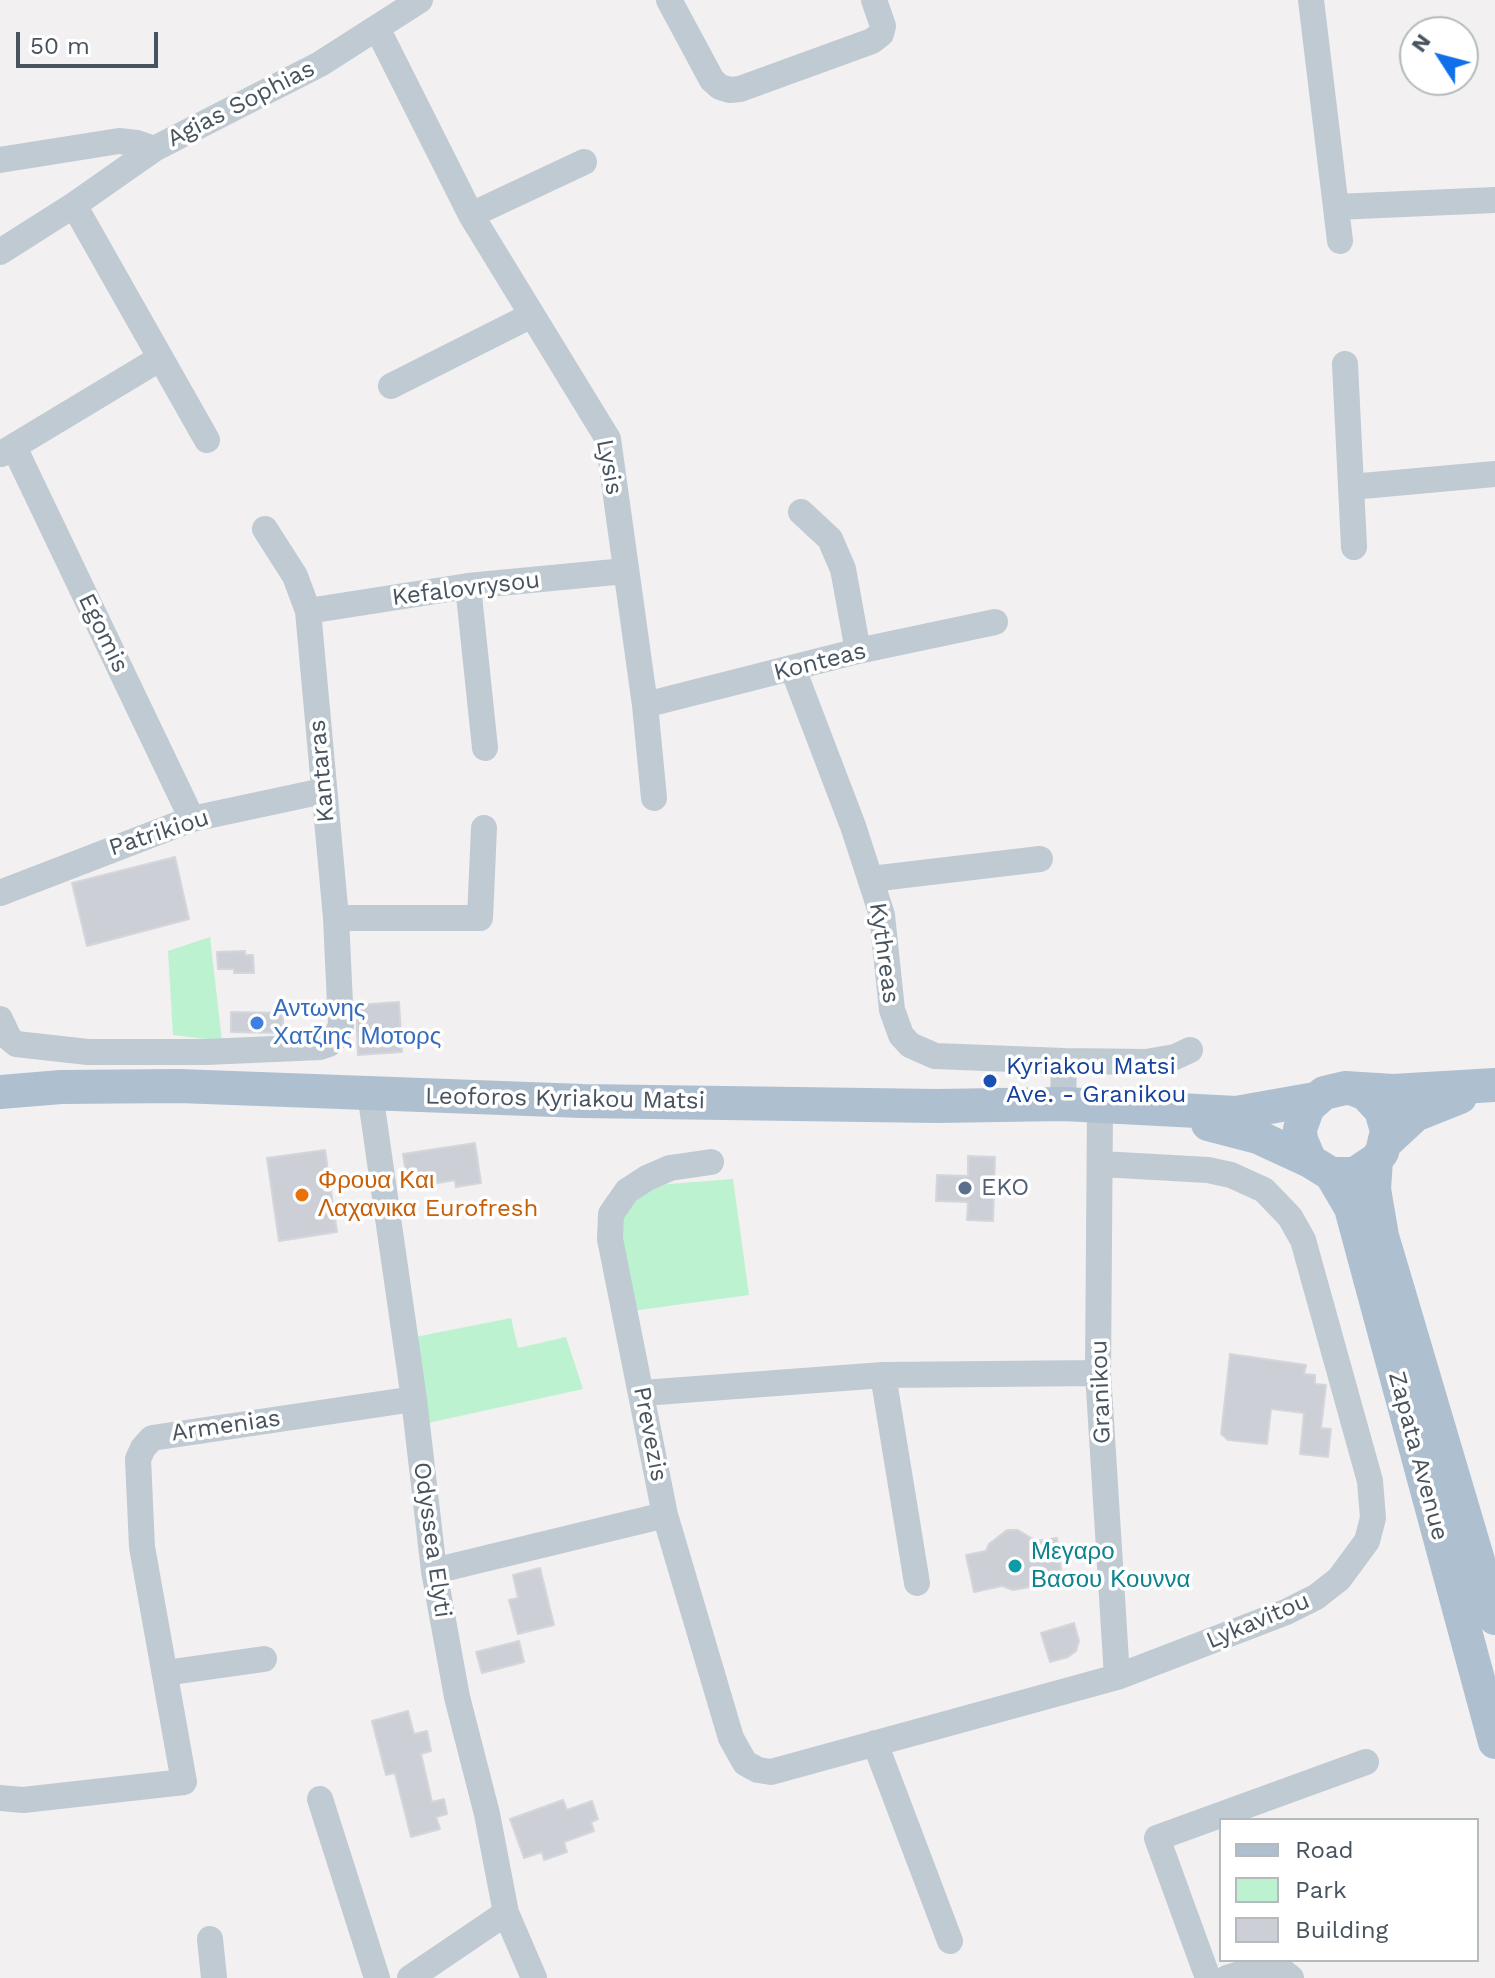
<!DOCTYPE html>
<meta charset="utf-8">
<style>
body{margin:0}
#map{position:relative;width:1495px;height:1978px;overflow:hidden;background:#f2f0f0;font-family:"Work Sans",sans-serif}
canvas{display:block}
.legend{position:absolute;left:1219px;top:1818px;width:260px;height:144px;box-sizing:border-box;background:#fff;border:2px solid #b5babf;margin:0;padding:10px 14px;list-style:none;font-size:24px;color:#47535e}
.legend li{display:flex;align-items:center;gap:16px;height:40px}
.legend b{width:40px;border:2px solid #b5babf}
.north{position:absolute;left:1399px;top:16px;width:80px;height:80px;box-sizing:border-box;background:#fff;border:2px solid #b5babf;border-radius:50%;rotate:306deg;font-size:22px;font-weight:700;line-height:32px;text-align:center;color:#47535e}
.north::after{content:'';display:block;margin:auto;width:28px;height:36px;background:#1070ec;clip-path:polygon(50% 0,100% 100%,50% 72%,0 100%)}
.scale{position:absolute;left:16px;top:32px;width:142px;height:36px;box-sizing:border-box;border:4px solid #47535e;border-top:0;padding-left:10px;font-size:24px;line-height:28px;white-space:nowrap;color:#47535e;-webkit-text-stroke:6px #fff;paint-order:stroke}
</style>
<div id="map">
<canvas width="1495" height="1978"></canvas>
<ul class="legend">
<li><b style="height:10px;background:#aebfd0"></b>Road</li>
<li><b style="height:22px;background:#bdf2d1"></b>Park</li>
<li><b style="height:22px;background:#cccfd5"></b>Building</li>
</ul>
<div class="north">N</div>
<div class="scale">50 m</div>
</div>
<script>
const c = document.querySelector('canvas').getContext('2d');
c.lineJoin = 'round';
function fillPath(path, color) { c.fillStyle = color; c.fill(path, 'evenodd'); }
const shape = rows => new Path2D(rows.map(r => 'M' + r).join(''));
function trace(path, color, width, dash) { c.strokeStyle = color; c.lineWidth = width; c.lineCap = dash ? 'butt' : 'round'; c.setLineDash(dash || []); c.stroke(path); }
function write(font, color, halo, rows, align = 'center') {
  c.font = font + ' "Work Sans",sans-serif'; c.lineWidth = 7; c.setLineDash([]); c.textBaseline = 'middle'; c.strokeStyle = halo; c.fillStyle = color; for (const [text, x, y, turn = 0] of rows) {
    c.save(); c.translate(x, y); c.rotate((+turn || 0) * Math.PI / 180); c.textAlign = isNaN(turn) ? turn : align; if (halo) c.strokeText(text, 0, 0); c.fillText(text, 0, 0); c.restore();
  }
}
const green = shape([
 [210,937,222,1041,173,1035,168,951],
 [733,1179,749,1295,625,1312,617,1219,633,1201,656,1185],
 [511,1318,518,1348,566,1337,583,1389,428,1423,415,1337]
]);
const building = shape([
 [175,857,189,919,87,946,72,883,175,857],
 [245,951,245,955,253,955,254,973,234,973,234,969,218,969,217,952,245,951],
 [399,1002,402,1052,358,1055,356,1005,399,1002],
 [231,1012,283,1013,283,1033,231,1032,231,1012],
 [475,1143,481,1183,456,1187,455,1180,432,1184,432,1178,407,1181,403,1154,475,1143],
 [325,1150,337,1232,279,1241,267,1158,325,1150],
 [968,1156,995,1157,993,1221,967,1220,968,1202,936,1201,937,1175,968,1176,968,1156],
 [1230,1354,1306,1365,1304,1374,1315,1375,1315,1384,1326,1385,1321,1428,1331,1429,1328,1457,1300,1454,1304,1413,1271,1409,1267,1444,1228,1440,1221,1434,1230,1354],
 [1007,1530,1018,1530,1036,1541,1057,1538,1062,1576,1034,1581,1029,1587,1013,1590,1002,1586,974,1592,966,1555,986,1551,989,1544,1007,1530],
 [540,1568,554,1625,518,1634,509,1600,518,1598,513,1575,540,1568],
 [1074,1623,1079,1641,1076,1651,1068,1657,1050,1662,1041,1633,1074,1623],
 [519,1641,524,1662,482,1673,476,1652,519,1641],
 [408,1711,414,1734,427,1731,431,1751,421,1754,432,1802,444,1799,447,1814,436,1817,440,1829,411,1837,395,1773,386,1775,372,1721,408,1711],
 [563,1800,567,1810,592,1801,598,1819,591,1822,594,1831,564,1842,567,1852,544,1860,542,1852,524,1858,510,1819,563,1800]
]);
const minor = shape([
 [669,0,712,80,720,87,730,90,740,89,872,41,881,34,883,26,874,0],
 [1311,0,1340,241],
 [377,28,471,215,608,439,645,705,654,798],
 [0,160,119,141,137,143,154,149],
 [74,205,207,440],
 [1336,207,1495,200],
 [471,215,584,162],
 [0,252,74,205,154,149,320,64,420,0],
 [1345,364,1354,547],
 [391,386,532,315],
 [14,447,192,819],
 [1,454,159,359],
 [1351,487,1495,474],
 [801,512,830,539,843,569,858,651],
 [468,586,485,748],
 [308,611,468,586,625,571],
 [793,669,853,826,882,915,892,1010,901,1035,910,1045,935,1056,1064,1061,1063,1104],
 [645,705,858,651,995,622],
 [871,879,1040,859],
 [0,893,192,819,323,791],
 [336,918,480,918,484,828],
 [0,1019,9,1038,16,1044,88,1052,206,1052,320,1047,329,1044,336,1037,341,1025,336,918,308,611,295,576,265,529],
 [1064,1061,1146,1062,1175,1057,1190,1050],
 [370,1093,414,1399,434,1571,457,1697,487,1814,506,1913,534,1978],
 [1100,1107,1098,1373,1117,1677],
 [711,1162,670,1168,647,1178,627,1191,611,1214,610,1239,665,1515,731,1738,745,1763,758,1770,771,1772,1117,1677,1286,1612,1316,1597,1339,1579,1367,1541,1373,1518,1370,1481,1303,1240,1290,1217,1264,1190,1231,1175,1208,1170,1101,1164],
 [883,1375,917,1583],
 [643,1393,883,1375,1098,1373],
 [434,1571,665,1515],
 [165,1673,264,1659],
 [875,1743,950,1941],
 [0,1798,23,1800,184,1782,142,1547,138,1459,143,1448,152,1438,414,1399],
 [320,1799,377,1978],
 [210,1939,214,1978],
 [410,1978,506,1913],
 [1208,1978,1157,1838,1366,1762],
 [1227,1978,1269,1965,1280,1969,1291,1978]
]);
const major = shape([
 [0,1092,61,1087,179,1086,582,1101,937,1106,1063,1104,1236,1113,1315,1099],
 [1208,1124,1258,1137,1310,1161,1331,1174,1355,1174,1376,1160,1382,1152,1387,1131,1381,1110,1366,1094,1356,1090],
 [1386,1142,1415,1115,1460,1097],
 [1376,1160,1374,1189,1382,1236,1495,1618],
 [1310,1161,1301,1140,1300,1129,1308,1107,1324,1093,1345,1088,1393,1091,1495,1085],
 [1331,1174,1351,1208,1495,1742]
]);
const markers = [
 [257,1023,8,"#3f7fe0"],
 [990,1081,8,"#1a4fb4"],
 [965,1188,8,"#5c6f8a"],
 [302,1195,8,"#e8710a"],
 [1015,1566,8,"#0f9aa8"]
];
const streetNames = [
 ["Agias Sophias",241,104,-27],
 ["Lysis",609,467,79],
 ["Kefalovrysou",466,589,-7],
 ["Egomis",103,633,64],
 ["Konteas",820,662,-14],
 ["Kantaras",322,771,-95],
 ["Patrikiou",159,833,-18],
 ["Kythreas",884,953,82],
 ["Leoforos Kyriakou Matsi",565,1099,1],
 ["Granikou",1101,1392,-92],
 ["Armenias",226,1426,-8],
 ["Prevezis",650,1434,79],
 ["Zapata Avenue",1418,1456,75],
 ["Odyssea Elyti",432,1540,82],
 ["Lykavitou",1258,1621,-23]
];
const shopNames = [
 ["Αντωνης",273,1009],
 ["Χατζιης Μοτορς",273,1037]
];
const transitNames = [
 ["Kyriakou Matsi",1006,1067],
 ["Ave. - Granikou",1006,1095]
];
const foodNames = [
 ["Φρουα Και",318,1181],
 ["Λαχανικα Eurofresh",318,1209]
];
const serviceNames = [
 ["EKO",981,1188]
];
const cultureNames = [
 ["Μεγαρο",1031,1552],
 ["Βασου Κουννα",1031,1580]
];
fillPath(green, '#bdf2d1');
fillPath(building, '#cccfd5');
trace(building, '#d4d6dc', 2);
trace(minor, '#c0cad2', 26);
trace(major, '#aebfd0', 34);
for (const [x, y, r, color] of markers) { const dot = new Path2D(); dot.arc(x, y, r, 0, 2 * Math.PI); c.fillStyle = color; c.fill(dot); trace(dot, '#fff', 3); }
write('24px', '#47535e', '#fff', streetNames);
write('24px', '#366cbe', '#fff', shopNames, 'left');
write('24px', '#164399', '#fff', transitNames, 'left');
write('24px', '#c56008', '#fff', foodNames, 'left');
write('24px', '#4e5e75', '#fff', serviceNames, 'left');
write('24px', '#0d838f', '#fff', cultureNames, 'left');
</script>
